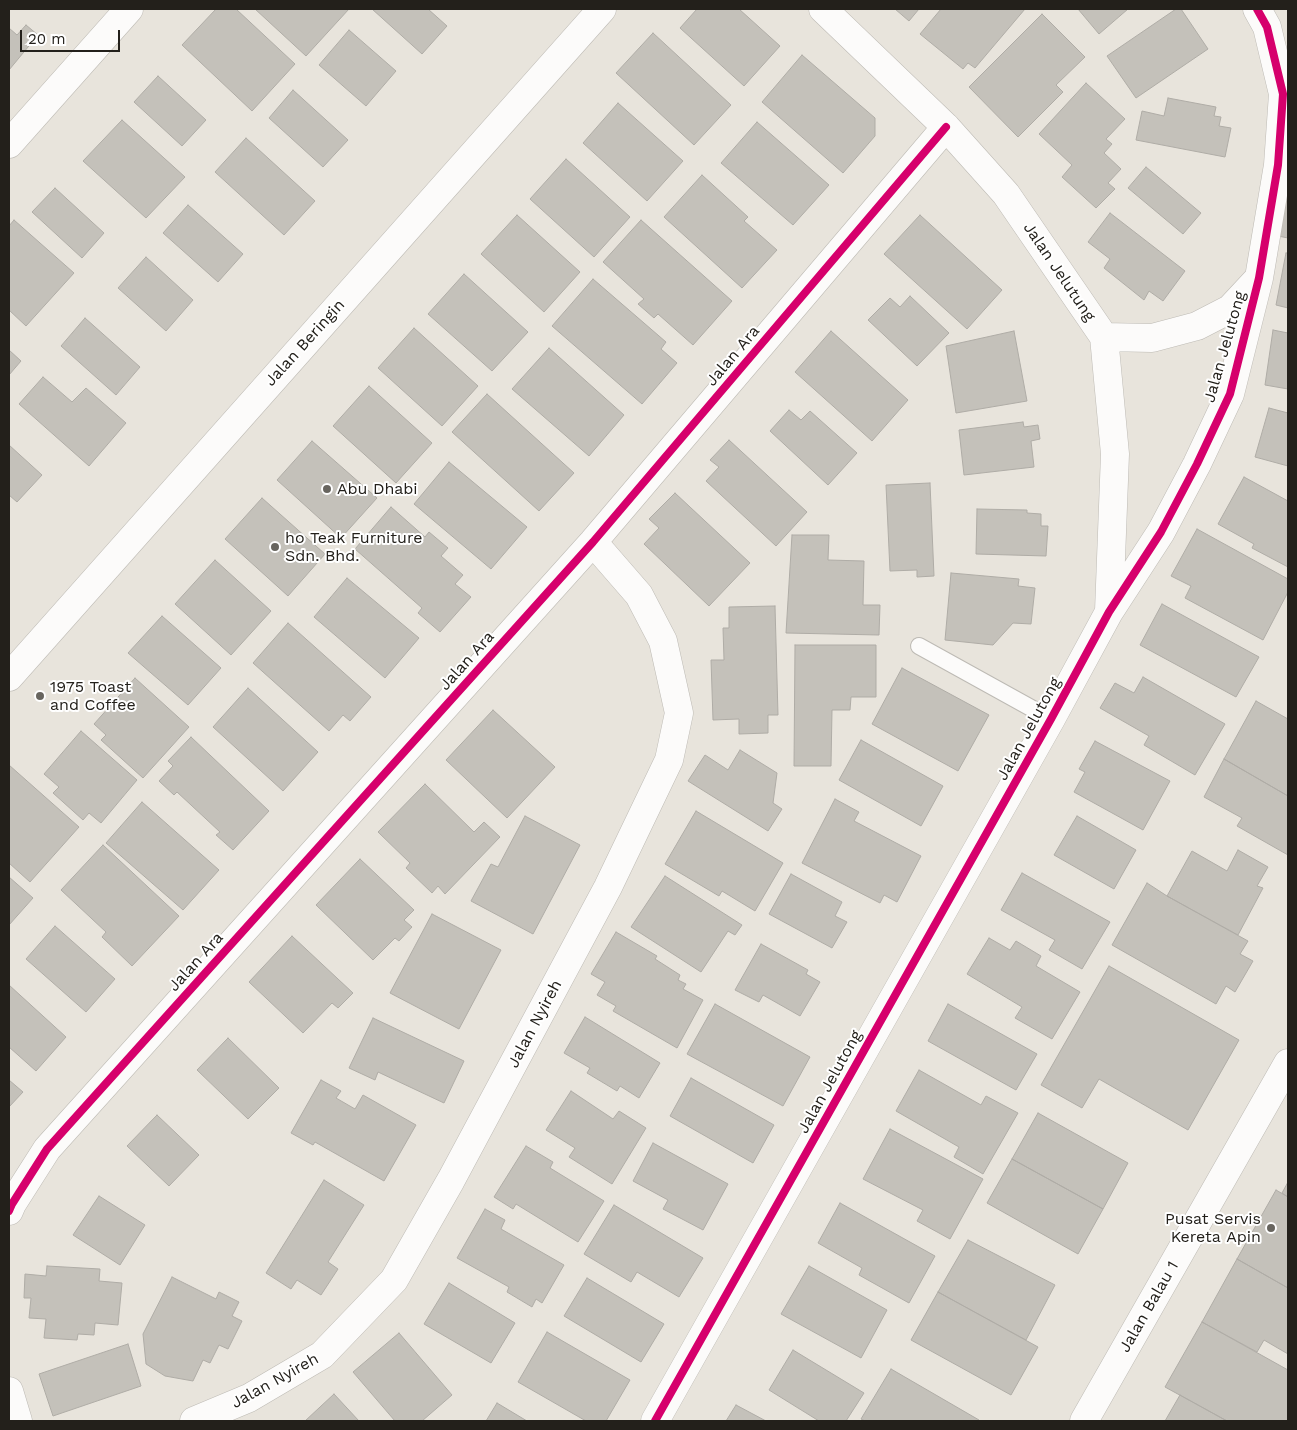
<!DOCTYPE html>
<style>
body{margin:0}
#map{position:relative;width:1297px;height:1430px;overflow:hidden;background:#e8e4dc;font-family:"Work Sans",sans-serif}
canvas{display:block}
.frame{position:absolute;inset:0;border:10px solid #23201b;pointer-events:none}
.scale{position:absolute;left:20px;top:30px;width:100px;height:22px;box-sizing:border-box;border:2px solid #23201b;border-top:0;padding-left:6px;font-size:15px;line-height:18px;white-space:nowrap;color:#23201b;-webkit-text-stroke:4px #fff;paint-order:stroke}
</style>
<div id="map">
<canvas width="1297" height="1430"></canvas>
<div class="frame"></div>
<div class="scale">20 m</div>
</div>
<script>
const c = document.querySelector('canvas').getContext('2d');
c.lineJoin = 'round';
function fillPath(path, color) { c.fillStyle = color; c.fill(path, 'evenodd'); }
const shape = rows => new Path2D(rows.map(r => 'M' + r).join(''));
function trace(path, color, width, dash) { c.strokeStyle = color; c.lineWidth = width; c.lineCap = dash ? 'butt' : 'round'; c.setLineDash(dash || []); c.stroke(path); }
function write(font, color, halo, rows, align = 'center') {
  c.font = font + ' "Work Sans",sans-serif'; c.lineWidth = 4; c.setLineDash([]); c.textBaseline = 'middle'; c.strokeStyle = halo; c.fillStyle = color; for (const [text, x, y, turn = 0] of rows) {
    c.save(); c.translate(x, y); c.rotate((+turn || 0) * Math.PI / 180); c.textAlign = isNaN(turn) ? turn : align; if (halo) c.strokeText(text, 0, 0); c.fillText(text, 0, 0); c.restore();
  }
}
const building = shape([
 [216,9,236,9,295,64,252,111,182,45,216,9],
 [255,9,349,9,306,56,255,9],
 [372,9,428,9,447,26,422,54,372,9],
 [697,9,739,9,780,46,744,86,680,28,697,9],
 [895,9,919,9,909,21,895,9],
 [941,9,1025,9,975,68,968,63,963,69,920,34,941,9],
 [1078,9,1128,9,1099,34,1078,9],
 [1176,9,1181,9,1208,49,1136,98,1107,56,1176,9],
 [1042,14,1085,57,1056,85,1063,92,1018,137,969,87,1042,14],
 [26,25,38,35,9,70,9,28,17,35,26,25],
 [349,30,396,71,366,106,319,65,349,30],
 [653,33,731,105,694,145,616,73,653,33],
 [802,55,875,118,875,136,843,173,762,102,802,55],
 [158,76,206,120,182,146,134,102,158,76],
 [1086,83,1125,119,1106,139,1112,144,1104,153,1121,169,1108,183,1115,189,1096,208,1062,177,1072,165,1039,134,1086,83],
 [293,90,348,140,323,167,269,118,293,90],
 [1168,98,1216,107,1214,116,1221,117,1219,126,1231,128,1225,157,1136,140,1142,111,1164,116,1168,98],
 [618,103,683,161,647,201,583,143,618,103],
 [122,120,185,177,146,218,83,161,122,120],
 [757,122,829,185,793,225,721,163,757,122],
 [246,138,315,201,284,235,215,172,246,138],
 [566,159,630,217,594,257,530,199,566,159],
 [1146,167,1201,213,1183,234,1128,188,1146,167],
 [702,175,748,217,744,221,777,250,742,288,664,217,702,175],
 [1288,178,1288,238,1278,236,1288,178],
 [55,188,104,233,82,258,32,212,55,188],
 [188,205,243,254,218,282,163,233,188,205],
 [1110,213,1185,271,1163,301,1149,291,1144,300,1104,268,1110,259,1088,242,1110,213],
 [517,215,580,272,544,312,481,254,517,215],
 [920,215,1002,290,967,329,884,254,920,215],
 [14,220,74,273,26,326,9,310,9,226,14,220],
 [641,220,732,301,693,345,658,314,654,318,638,304,644,299,603,262,641,220],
 [1286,253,1288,253,1288,308,1276,305,1286,253],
 [146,257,193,300,166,331,118,288,146,257],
 [464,274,528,332,492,371,428,314,464,274],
 [593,279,666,342,661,349,677,363,642,404,552,326,593,279],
 [910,296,949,333,917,366,868,320,890,298,900,307,910,296],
 [85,318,140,367,116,395,61,346,85,318],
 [414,328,478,386,442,426,378,368,414,328],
 [1273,330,1288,333,1288,389,1265,385,1273,330],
 [831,331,908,400,872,441,795,372,831,331],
 [1014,331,1027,401,956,413,946,346,1014,331],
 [549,348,624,415,589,456,512,389,549,348],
 [9,350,21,361,9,375,9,350],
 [43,377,72,402,86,388,126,423,89,466,19,404,43,377],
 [369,386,432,443,396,483,333,426,369,386],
 [487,394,574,473,539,511,452,432,487,394],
 [1269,408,1288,413,1288,466,1255,457,1269,408],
 [789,410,801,420,810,411,857,453,828,485,770,431,789,410],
 [1023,422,1024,427,1038,425,1040,439,1031,441,1034,467,964,475,959,430,1023,422],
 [729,440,807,512,776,546,706,481,719,467,710,460,729,440],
 [312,441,377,498,341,538,277,480,312,441],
 [9,445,42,475,17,502,9,495,9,445],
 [449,462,527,527,491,569,414,504,449,462],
 [1244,477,1288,501,1288,567,1252,548,1254,544,1218,524,1244,477],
 [930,483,934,576,917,577,917,570,890,571,886,485,930,483],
 [675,493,750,563,709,606,644,544,659,528,649,519,675,493],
 [262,498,325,554,288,596,225,539,262,498],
 [391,507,425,537,429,532,448,548,441,556,463,575,455,584,471,597,440,632,418,613,422,608,355,549,391,507],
 [977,509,1027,510,1027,513,1041,514,1041,526,1048,526,1046,556,976,554,977,509],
 [1197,529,1288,579,1288,592,1263,640,1185,598,1191,586,1171,576,1197,529],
 [792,535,829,535,828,560,864,561,863,605,880,605,879,635,786,633,792,535],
 [215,560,271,611,231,655,175,604,215,560],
 [951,573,1019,579,1018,586,1035,588,1031,624,1013,623,993,645,945,640,951,573],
 [347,578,419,638,385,678,314,617,347,578],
 [1162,604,1259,657,1236,697,1140,645,1162,604],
 [775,606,778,715,768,715,768,733,739,734,739,719,713,720,711,660,724,660,723,628,729,628,729,607,775,606],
 [162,616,221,668,188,705,128,653,162,616],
 [288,623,371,697,350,721,343,715,329,731,253,663,288,623],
 [795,645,876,645,876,697,851,697,850,710,832,710,831,766,794,766,795,645],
 [902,668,989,715,958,771,872,724,902,668],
 [1143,677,1225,724,1195,775,1144,745,1149,736,1100,708,1115,683,1134,693,1143,677],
 [135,678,189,727,143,778,101,740,106,735,94,724,135,678],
 [248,688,318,752,283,791,213,727,248,688],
 [1256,701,1288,719,1288,796,1224,759,1256,701],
 [493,710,555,767,507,818,446,760,493,710],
 [81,731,137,780,101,823,89,813,83,820,53,793,59,787,44,774,81,731],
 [191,737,269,811,233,850,216,835,220,832,177,792,174,795,159,781,173,766,168,761,191,737],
 [861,740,943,786,921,826,839,780,861,740],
 [1095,741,1170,781,1143,830,1074,792,1085,772,1079,769,1095,741],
 [740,750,777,773,773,803,782,809,768,831,688,781,705,755,728,770,740,750],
 [1224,759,1288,796,1288,855,1237,826,1242,818,1204,797,1224,759],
 [9,765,79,827,30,882,9,863,9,765],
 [425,784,474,832,484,822,500,837,445,894,438,886,432,893,406,868,410,863,378,832,425,784],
 [835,799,859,812,854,821,921,856,897,902,884,895,880,903,802,863,835,799],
 [142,802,219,870,183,910,106,843,142,802],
 [696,811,783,863,755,911,722,891,719,896,665,864,696,811],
 [525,816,580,845,533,934,471,901,491,864,498,867,525,816],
 [1077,816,1136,850,1114,889,1054,855,1077,816],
 [103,845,179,916,132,966,102,937,106,932,61,890,103,845],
 [1238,850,1268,867,1257,886,1263,888,1238,935,1167,896,1192,851,1227,871,1238,850],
 [360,859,414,910,404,920,412,927,399,941,395,938,373,960,316,905,360,859],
 [1022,873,1110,922,1082,969,1049,950,1055,940,1001,910,1022,873],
 [791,874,842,902,835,916,847,922,832,948,769,914,791,874],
 [665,876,742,925,735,935,728,931,701,972,631,927,665,876],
 [9,877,33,898,9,925,9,877],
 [1147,883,1167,896,1248,941,1240,954,1253,961,1235,992,1226,986,1216,1004,1112,945,1147,883],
 [432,914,501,950,459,1029,390,993,432,914],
 [55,926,115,979,86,1012,26,959,55,926],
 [616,932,657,956,655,959,680,975,678,980,686,984,683,989,703,1000,677,1048,613,1011,616,1006,597,995,605,982,591,974,616,932],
 [292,936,353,993,338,1008,332,1003,303,1033,249,982,292,936],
 [989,938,1010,950,1016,941,1041,956,1036,966,1080,992,1052,1039,1015,1018,1022,1007,967,974,989,938],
 [761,944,808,970,806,974,820,982,800,1016,763,995,759,1002,735,990,761,944],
 [1109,966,1239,1040,1188,1130,1099,1079,1082,1108,1041,1085,1109,966],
 [9,985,66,1037,36,1071,9,1047,9,985],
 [715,1004,810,1057,783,1106,687,1054,715,1004],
 [948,1004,1037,1054,1016,1090,928,1041,948,1004],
 [585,1017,660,1063,639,1098,620,1086,617,1091,587,1073,590,1068,564,1053,585,1017],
 [373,1018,464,1061,444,1103,378,1072,375,1080,349,1068,373,1018],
 [228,1038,279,1088,248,1119,197,1070,228,1038],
 [919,1070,981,1105,986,1096,1018,1113,983,1174,954,1157,959,1147,896,1111,919,1070],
 [691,1078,774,1125,753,1163,670,1116,691,1078],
 [9,1080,23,1092,9,1107,9,1080],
 [321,1080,341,1091,336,1098,355,1109,363,1095,416,1125,384,1181,315,1142,313,1145,291,1133,321,1080],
 [571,1091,613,1119,619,1111,646,1128,612,1184,569,1157,575,1148,546,1130,571,1091],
 [1038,1113,1128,1163,1103,1209,1012,1159,1038,1113],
 [157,1115,199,1155,169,1186,127,1146,157,1115],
 [890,1129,983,1179,950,1239,917,1221,923,1210,863,1179,890,1129],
 [653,1143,728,1184,703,1230,663,1209,668,1200,633,1181,653,1143],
 [526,1146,553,1162,550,1168,604,1201,578,1242,516,1204,513,1209,494,1197,526,1146],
 [1012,1159,1103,1209,1078,1254,987,1203,1012,1159],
 [324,1180,364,1205,328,1262,338,1269,321,1295,297,1280,291,1289,266,1273,324,1180],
 [1288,1182,1288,1197,1282,1193,1288,1182],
 [1276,1190,1288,1197,1288,1288,1237,1259,1276,1190],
 [99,1196,145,1225,120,1265,73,1235,99,1196],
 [840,1203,935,1256,909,1303,859,1275,862,1268,818,1243,840,1203],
 [614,1205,703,1258,679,1297,637,1272,631,1282,584,1254,614,1205],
 [485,1209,505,1220,501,1229,564,1265,542,1303,536,1299,532,1307,507,1292,509,1287,457,1258,485,1209],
 [968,1240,1055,1285,1026,1340,938,1292,968,1240],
 [1237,1259,1288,1288,1288,1354,1264,1340,1257,1352,1202,1322,1237,1259],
 [47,1266,100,1269,99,1281,122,1283,118,1325,95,1323,94,1335,78,1334,77,1340,44,1338,46,1319,29,1318,31,1298,24,1298,25,1274,46,1276,47,1266],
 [809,1266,887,1310,861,1358,781,1314,809,1266],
 [172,1277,216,1299,219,1292,239,1302,232,1316,242,1321,228,1349,219,1345,210,1363,203,1360,193,1381,165,1376,146,1364,143,1334,172,1277],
 [587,1278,664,1324,641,1362,564,1316,587,1278],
 [449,1283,515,1323,491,1363,424,1324,449,1283],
 [938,1292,1038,1347,1011,1395,911,1340,938,1292],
 [1202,1322,1288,1370,1288,1421,1227,1421,1165,1387,1202,1322],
 [547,1332,630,1380,606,1421,586,1421,518,1382,547,1332],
 [399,1333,452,1395,422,1421,395,1421,353,1372,399,1333],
 [128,1344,141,1386,53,1416,39,1374,128,1344],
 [793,1350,864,1393,846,1421,819,1421,769,1390,793,1350],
 [891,1369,979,1420,978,1421,865,1421,861,1419,891,1369],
 [334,1394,359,1421,305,1421,334,1394],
 [1180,1395,1227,1421,1165,1421,1180,1395],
 [497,1403,527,1421,486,1421,497,1403],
 [736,1405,766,1421,726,1421,736,1405]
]);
const lane = shape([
 [919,646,1051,719]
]);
const street = shape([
 [823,9,946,127,1006,194,1104,337,1115,454,1109,611],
 [9,144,129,9],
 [1104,337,1152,338,1197,326,1230,309,1257,280],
 [9,1211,12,1204,47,1149,593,542,946,127],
 [9,1391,18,1421],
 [194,1421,249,1398,322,1355,394,1280,451,1180,608,887,669,760,679,713,663,641,639,595,593,542],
 [655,1421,1051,719,1109,612,1161,532,1197,464,1230,394,1259,278,1278,165,1283,94,1267,27,1257,9],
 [1084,1421,1288,1063]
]);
const secondary = shape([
 [9,677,602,9]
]);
const cycleway = shape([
 [9,1211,12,1204,47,1149,593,542,946,127],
 [655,1421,1051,719,1109,612,1161,532,1197,464,1230,394,1259,278,1278,165,1283,94,1267,27,1257,9]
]);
const markers = [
 [327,489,5,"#68655f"],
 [275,547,5,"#68655f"],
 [40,696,5,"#68655f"],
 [1271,1228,5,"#68655f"]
];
const streetNames = [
 ["Jalan Jelutung",1059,272,56],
 ["Jalan Beringin",305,343,-48],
 ["Jalan Jelutong",1225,347,-74],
 ["Jalan Ara",733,356,-50],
 ["Jalan Ara",467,661,-48],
 ["Jalan Jelutong",1029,729,-61],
 ["Jalan Ara",196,962,-48],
 ["Jalan Nyireh",535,1024,-62],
 ["Jalan Jelutong",830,1082,-61],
 ["Jalan Balau 1",1149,1307,-60],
 ["Jalan Nyireh",275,1381,-29]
];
const poiNames = [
 ["Abu Dhabi",337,489],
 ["ho Teak Furniture",285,538],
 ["Sdn. Bhd.",285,556],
 ["1975 Toast",50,687],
 ["and Coffee",50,705],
 ["Pusat Servis",1261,1219,"right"],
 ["Kereta Apin",1261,1237,"right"]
];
fillPath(building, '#c4c1ba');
trace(building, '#afaca6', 1);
trace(lane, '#bdbab4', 18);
trace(street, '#bdbab4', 29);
trace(secondary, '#bdbab4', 29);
trace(lane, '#fcfbfa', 16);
trace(street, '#fcfbfa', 28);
trace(secondary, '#fcfbfa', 28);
trace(cycleway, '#d6006c', 8);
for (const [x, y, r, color] of markers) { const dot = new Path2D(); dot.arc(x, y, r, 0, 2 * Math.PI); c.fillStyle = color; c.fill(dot); trace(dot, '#fff', 2); }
write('16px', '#23201b', '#fff', streetNames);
write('16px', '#23201b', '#fff', poiNames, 'left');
</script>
